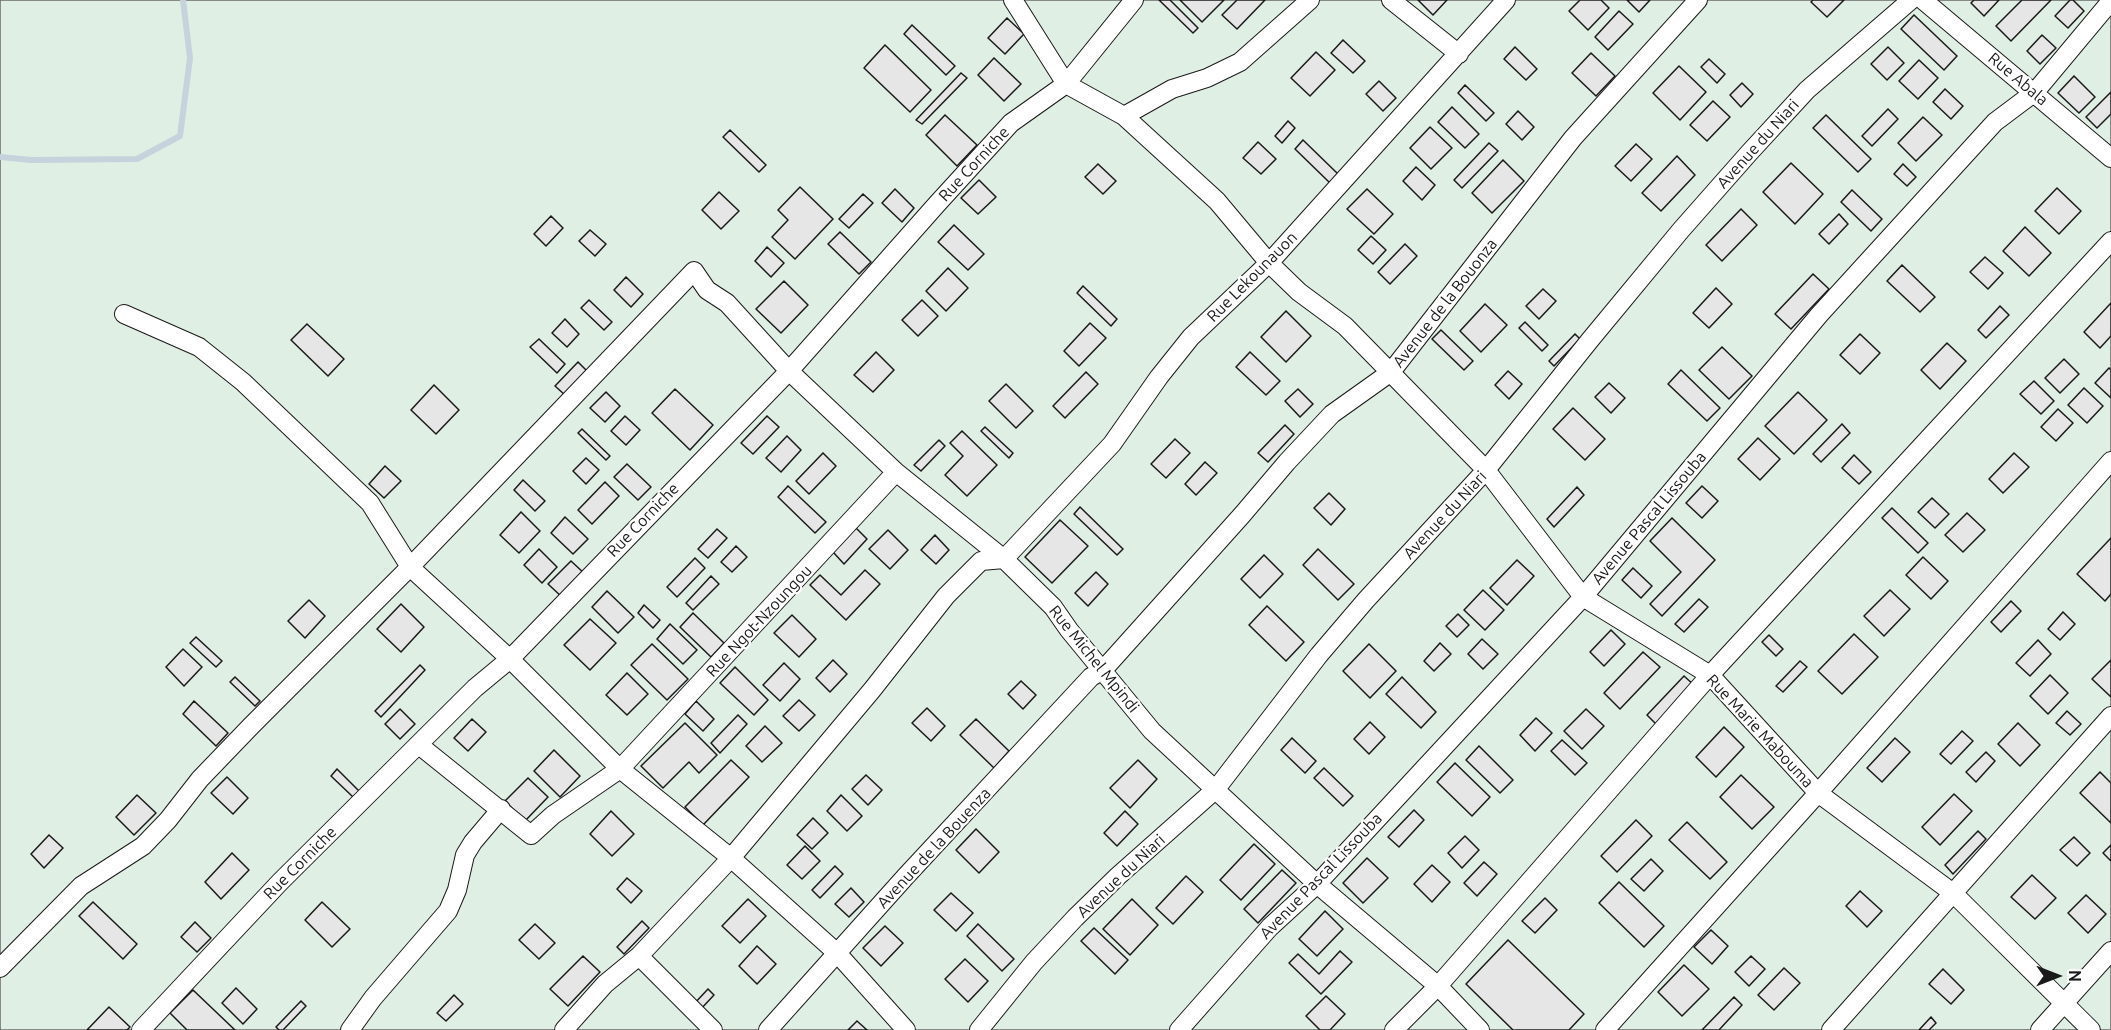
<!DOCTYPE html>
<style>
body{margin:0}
#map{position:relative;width:2111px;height:1030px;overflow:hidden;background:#fff;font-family:Ubuntu,sans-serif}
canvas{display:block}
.north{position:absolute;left:2027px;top:946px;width:60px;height:60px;-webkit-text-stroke:4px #fff;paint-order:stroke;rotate:90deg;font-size:16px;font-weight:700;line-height:24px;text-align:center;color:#1a1a1a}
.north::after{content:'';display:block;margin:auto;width:21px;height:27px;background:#1a1a1a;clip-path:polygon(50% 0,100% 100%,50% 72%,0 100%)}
</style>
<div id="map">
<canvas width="2111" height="1030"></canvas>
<div class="north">N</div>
</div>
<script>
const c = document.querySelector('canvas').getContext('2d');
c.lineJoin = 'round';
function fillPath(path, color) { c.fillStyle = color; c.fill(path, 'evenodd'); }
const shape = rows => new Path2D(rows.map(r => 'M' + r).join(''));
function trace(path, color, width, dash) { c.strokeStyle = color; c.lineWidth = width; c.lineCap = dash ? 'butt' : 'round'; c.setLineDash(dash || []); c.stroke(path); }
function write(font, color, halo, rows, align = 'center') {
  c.font = font + ' Ubuntu,sans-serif'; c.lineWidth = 4.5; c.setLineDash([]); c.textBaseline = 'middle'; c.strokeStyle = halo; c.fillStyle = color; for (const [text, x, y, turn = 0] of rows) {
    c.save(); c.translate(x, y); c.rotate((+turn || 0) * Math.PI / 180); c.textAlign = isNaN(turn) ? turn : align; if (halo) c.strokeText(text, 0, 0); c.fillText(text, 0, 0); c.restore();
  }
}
const green = shape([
 [0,0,2111,0,2111,1030,0,1030,0,0]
]);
const stream = shape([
 [0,157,31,160,137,159,180,136,190,58,183,0]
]);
const building = shape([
 [1159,0,1170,0,1198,28,1193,33,1159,0],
 [1180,0,1224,0,1202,22,1180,0],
 [1237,0,1265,0,1237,29,1222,15,1237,0],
 [1418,0,1447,0,1433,15,1418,0],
 [1580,0,1601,0,1609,8,1588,30,1569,11,1580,0],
 [1627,0,1650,0,1639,12,1627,0],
 [1813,0,1844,0,1827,17,1811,2,1813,0],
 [1974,0,1999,0,1984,16,1971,3,1974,0],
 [2022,0,2051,0,2011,41,1996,26,2022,0],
 [2070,0,2073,0,2084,11,2068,28,2055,16,2070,0],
 [1619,11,1633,24,1608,50,1595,37,1619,11],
 [1914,15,1957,56,1944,70,1901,29,1914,15],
 [1007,18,1024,34,1005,54,988,38,1007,18],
 [912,25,955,66,946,75,904,34,912,25],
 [2042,35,2056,48,2040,64,2027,51,2042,35],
 [1343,40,1365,61,1353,73,1331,53,1343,40],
 [885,45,931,90,910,112,864,68,885,45],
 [1515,47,1537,69,1526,80,1504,59,1515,47],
 [1888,47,1904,63,1887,80,1871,64,1888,47],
 [1316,52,1335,70,1310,96,1291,78,1316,52],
 [1591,53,1615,76,1596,96,1572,73,1591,53],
 [994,58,1021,84,1004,101,978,75,994,58],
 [1709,59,1725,74,1717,83,1701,67,1709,59],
 [1919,60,1938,78,1918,99,1899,81,1919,60],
 [1679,66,1706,92,1680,120,1653,93,1679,66],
 [961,73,967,78,922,124,916,120,961,73],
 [2074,76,2095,97,2079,113,2058,93,2074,76],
 [1379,81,1396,98,1383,111,1366,94,1379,81],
 [1742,83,1753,94,1741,107,1730,95,1742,83],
 [1465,85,1494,113,1486,121,1458,93,1465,85],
 [1945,89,1963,106,1951,119,1933,102,1945,89],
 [2111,92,2111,114,2097,128,2086,117,2111,92],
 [1713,101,1730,117,1707,141,1690,125,1713,101],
 [1452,107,1479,134,1465,148,1438,122,1452,107],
 [1888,109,1898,119,1872,146,1862,136,1888,109],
 [1518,111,1534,127,1522,140,1506,124,1518,111],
 [945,115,977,145,957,166,926,135,945,115],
 [1826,115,1871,159,1858,172,1813,128,1826,115],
 [1923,117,1942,135,1916,161,1898,143,1923,117],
 [1288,121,1295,128,1282,143,1275,136,1288,121],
 [1430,127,1452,148,1431,169,1410,148,1430,127],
 [730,130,766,165,759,172,723,137,730,130],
 [1303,140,1338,174,1330,183,1295,149,1303,140],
 [1258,142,1276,159,1261,174,1243,158,1258,142],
 [1489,143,1498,151,1462,188,1454,180,1489,143],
 [1636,144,1652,159,1631,181,1615,166,1636,144],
 [1677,156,1695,175,1661,211,1642,193,1677,156],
 [1503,160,1524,181,1492,213,1472,193,1503,160],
 [1791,163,1823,194,1795,224,1763,192,1791,163],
 [1098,164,1116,181,1103,194,1085,177,1098,164],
 [1903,164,1916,177,1907,186,1894,174,1903,164],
 [1416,167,1435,185,1422,200,1403,181,1416,167],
 [979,180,996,197,978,214,961,198,979,180],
 [800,187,833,219,795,259,772,237,788,220,778,210,800,187],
 [2057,188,2081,211,2059,234,2035,211,2057,188],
 [895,189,914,208,902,222,882,203,895,189],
 [1367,189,1393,214,1374,234,1347,209,1367,189],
 [1852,190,1882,219,1871,231,1841,202,1852,190],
 [719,192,739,211,721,229,702,210,719,192],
 [863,194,873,203,849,228,839,219,863,194],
 [1741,209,1757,225,1722,261,1706,245,1741,209],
 [1839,214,1848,224,1829,244,1819,234,1839,214],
 [551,216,563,228,546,246,534,234,551,216],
 [954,225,984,254,968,270,938,242,954,225],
 [2025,227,2051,253,2029,276,2003,251,2025,227],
 [590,230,606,244,595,256,579,241,590,230],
 [840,232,871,262,859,274,828,244,840,232],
 [1371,236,1386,250,1373,264,1358,250,1371,236],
 [1405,244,1417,256,1390,284,1378,272,1405,244],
 [767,247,784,263,771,277,755,261,767,247],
 [1985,257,2003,273,1988,289,1970,272,1985,257],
 [1902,265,1935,297,1920,312,1887,281,1902,265],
 [948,268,968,288,946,311,926,291,948,268],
 [1813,274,1829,289,1791,329,1775,314,1813,274],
 [626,277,643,294,631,307,614,290,626,277],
 [784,281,808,305,781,333,756,309,784,281],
 [1083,286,1117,319,1111,326,1077,293,1083,286],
 [1716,288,1732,304,1709,328,1693,313,1716,288],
 [1543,289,1556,301,1539,319,1526,306,1543,289],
 [589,300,612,322,604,330,581,308,589,300],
 [922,300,938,316,918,336,902,320,922,300],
 [2111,303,2111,336,2100,348,2084,332,2111,303],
 [1485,304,1507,325,1481,352,1460,331,1485,304],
 [2000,306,2009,315,1986,338,1978,330,2000,306],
 [1286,311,1311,336,1286,362,1261,337,1286,311],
 [565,319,579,334,567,347,552,333,565,319],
 [1525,322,1548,345,1542,351,1519,328,1525,322],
 [1090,323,1106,338,1079,366,1064,351,1090,323],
 [307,324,344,359,328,376,291,340,307,324],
 [1441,330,1473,361,1464,370,1432,339,1441,330],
 [1575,334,1580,339,1554,366,1549,361,1575,334],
 [1860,334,1880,353,1860,374,1840,355,1860,334],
 [539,339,565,364,557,373,530,347,539,339],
 [1947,343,1966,361,1940,389,1921,370,1947,343],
 [1722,347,1752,376,1729,399,1699,370,1722,347],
 [876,352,894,370,873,392,854,375,876,352],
 [1250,352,1280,381,1266,395,1236,367,1250,352],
 [2064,359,2079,374,2060,393,2045,378,2064,359],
 [578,362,588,372,565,395,555,386,578,362],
 [2109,368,2111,370,2111,398,2095,383,2109,368],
 [1681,370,1720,408,1707,421,1668,384,1681,370],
 [1508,371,1522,384,1509,399,1495,385,1508,371],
 [1086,372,1098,384,1065,418,1053,406,1086,372],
 [2034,381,2054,401,2041,414,2020,394,2034,381],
 [1609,383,1625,398,1611,413,1595,397,1609,383],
 [1006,384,1033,411,1016,428,989,401,1006,384],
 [434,385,459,410,436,434,411,410,434,385],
 [2084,388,2103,406,2087,423,2068,405,2084,388],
 [675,389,713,425,690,450,652,413,675,389],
 [1298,389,1313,404,1300,417,1285,401,1298,389],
 [606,392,620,406,605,422,590,408,606,392],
 [1798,392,1827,420,1794,454,1765,426,1798,392],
 [1573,408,1605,439,1585,460,1553,429,1573,408],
 [2058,409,2073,423,2056,441,2041,427,2058,409],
 [625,416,640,430,626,445,611,431,625,416],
 [767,416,779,427,753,454,741,443,767,416],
 [1842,424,1850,433,1821,462,1813,454,1842,424],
 [1285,425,1294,434,1268,462,1258,453,1285,425],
 [985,427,1013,453,1009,458,981,431,985,427],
 [582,429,610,456,606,460,578,433,582,429],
 [962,431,997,465,967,496,945,475,963,456,950,443,962,431],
 [787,436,801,450,781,472,766,458,787,436],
 [1758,438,1780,459,1760,480,1738,459,1758,438],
 [1175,439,1190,453,1166,478,1151,464,1175,439],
 [939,440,945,446,921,471,914,465,939,440],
 [823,453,836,466,809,494,796,481,823,453],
 [2014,453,2029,467,2003,493,1989,479,2014,453],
 [1854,455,1871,472,1859,484,1842,468,1854,455],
 [586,458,599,470,586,484,573,471,586,458],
 [1205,462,1217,473,1196,495,1185,484,1205,462],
 [627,464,651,487,638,500,614,477,627,464],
 [385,466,401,481,384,498,369,484,385,466],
 [523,480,545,501,535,511,514,490,523,480],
 [605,482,619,496,592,524,578,510,605,482],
 [788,486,826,522,815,533,778,497,788,486],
 [1702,486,1718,501,1702,518,1686,503,1702,486],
 [1577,487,1584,495,1554,527,1547,519,1577,487],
 [1329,493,1345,509,1331,525,1314,508,1329,493],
 [1932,498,1949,514,1935,528,1918,512,1932,498],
 [1080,507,1123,549,1117,555,1074,514,1080,507],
 [1892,508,1928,543,1918,553,1882,518,1892,508],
 [521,512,540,531,519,553,500,535,521,512],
 [1967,513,1985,530,1963,552,1945,535,1967,513],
 [565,517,588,539,573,554,551,533,565,517],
 [1672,518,1715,560,1662,616,1650,604,1681,572,1650,541,1672,518],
 [1060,520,1088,546,1052,583,1025,557,1060,520],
 [856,528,867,539,844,564,833,552,856,528],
 [717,529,727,538,708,558,698,549,717,529],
 [888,530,908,550,890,569,869,549,888,530],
 [935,535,949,550,936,564,921,550,935,535],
 [2111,538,2111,594,2105,601,2077,574,2111,538],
 [736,546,747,557,732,572,721,562,736,546],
 [539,549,557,567,542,583,524,565,539,549],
 [1318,549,1354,584,1338,600,1303,565,1318,549],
 [1264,555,1283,574,1260,598,1241,579,1264,555],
 [1923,557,1948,581,1931,599,1906,575,1923,557],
 [695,558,705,568,677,597,667,587,695,558],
 [1517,560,1534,576,1507,605,1490,588,1517,560],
 [571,561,586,575,563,598,548,584,571,561],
 [1633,568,1652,586,1641,598,1622,580,1633,568],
 [865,570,880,584,846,620,810,585,820,575,841,595,865,570],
 [1096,572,1108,584,1088,606,1075,593,1096,572],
 [711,576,719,584,693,610,686,603,711,576],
 [1483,590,1504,610,1485,630,1464,610,1483,590],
 [1890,590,1910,609,1884,636,1864,616,1890,590],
 [607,591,634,617,618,633,592,607,607,591],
 [1699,599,1708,607,1684,632,1675,624,1699,599],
 [309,600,325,616,305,638,288,621,309,600],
 [2011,601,2021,611,2001,632,1991,622,2011,601],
 [401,604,424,627,401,652,377,629,401,604],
 [644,605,660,620,653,628,638,613,644,605],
 [1267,606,1304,642,1286,661,1249,625,1267,606],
 [2063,612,2075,624,2060,640,2048,629,2063,612],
 [693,613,724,643,711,657,680,627,693,613],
 [1458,614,1469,625,1457,637,1446,626,1458,614],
 [792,615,816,639,799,657,774,633,792,615],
 [590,619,616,643,590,670,564,645,590,619],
 [670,624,697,650,683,664,657,639,670,624],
 [1611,630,1625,644,1604,666,1590,652,1611,630],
 [1854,634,1878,657,1842,694,1818,671,1854,634],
 [1769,635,1783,649,1776,656,1762,642,1769,635],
 [196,637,222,661,216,667,190,643,196,637],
 [1482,639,1498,654,1483,669,1468,654,1482,639],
 [2038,640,2051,654,2030,676,2016,663,2038,640],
 [1440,643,1451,654,1434,671,1424,661,1440,643],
 [652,644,688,679,667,700,631,665,652,644],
 [1369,644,1396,671,1370,698,1343,671,1369,644],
 [183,649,202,667,184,686,166,667,183,649],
 [1643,652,1660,667,1620,709,1604,693,1643,652],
 [833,660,847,674,830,692,816,678,833,660],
 [2111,660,2111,697,2092,679,2111,660],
 [1800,661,1807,667,1783,692,1776,686,1800,661],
 [784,663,800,679,780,701,763,685,784,663],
 [420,665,425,670,381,717,375,711,420,665],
 [735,667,768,700,754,715,720,683,735,667],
 [627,673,648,694,627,715,606,695,627,673],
 [2050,675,2068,693,2048,714,2030,696,2050,675],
 [1684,676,1695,686,1657,725,1647,715,1684,676],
 [235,677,260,701,255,706,230,682,235,677],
 [1402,677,1436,712,1421,728,1386,694,1402,677],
 [1021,681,1036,695,1023,709,1008,694,1021,681],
 [799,700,815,715,799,731,783,716,799,700],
 [194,701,228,733,216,746,183,714,194,701],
 [696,701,714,719,703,731,685,714,696,701],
 [927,708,945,726,931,741,912,723,927,708],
 [400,709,415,724,400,739,385,724,400,709],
 [1586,709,1604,726,1582,749,1564,731,1586,709],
 [2067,711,2081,724,2070,735,2056,723,2067,711],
 [738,715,747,724,720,753,711,743,738,715],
 [1536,718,1552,733,1535,751,1520,735,1536,718],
 [472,719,486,732,468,751,454,738,472,719],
 [976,719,1009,751,994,768,960,735,976,719],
 [1370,722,1385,737,1369,754,1354,739,1370,722],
 [685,723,717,755,699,773,689,762,663,788,641,766,685,723],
 [2018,723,2040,745,2020,766,1998,744,2018,723],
 [765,726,782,743,762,762,746,746,765,726],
 [1724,727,1744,747,1716,777,1696,757,1724,727],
 [1962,731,1973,741,1951,764,1940,754,1962,731],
 [1292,738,1316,761,1305,773,1281,750,1292,738],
 [1895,738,1910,752,1882,782,1867,768,1895,738],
 [1562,740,1587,763,1575,775,1551,751,1562,740],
 [1479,746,1513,780,1500,793,1466,760,1479,746],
 [554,750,580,776,560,797,534,771,554,750],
 [1986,752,1995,761,1976,782,1966,772,1986,752],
 [731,760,749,777,703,825,685,807,731,760],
 [1138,760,1157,779,1130,808,1110,788,1138,760],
 [1455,763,1490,797,1472,816,1437,782,1455,763],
 [1324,768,1353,796,1343,806,1314,778,1324,768],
 [337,769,359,791,353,797,331,776,337,769],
 [2100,772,2111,783,2111,823,2080,793,2100,772],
 [866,775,882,790,868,805,852,789,866,775],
 [1741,775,1774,807,1752,829,1720,797,1741,775],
 [227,777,248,798,233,814,211,793,227,777],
 [528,778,548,797,525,821,505,801,528,778],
 [1954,794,1972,811,1940,845,1922,827,1954,794],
 [137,795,156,813,134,835,116,817,137,795],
 [841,795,862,816,847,831,827,811,841,795],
 [1414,810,1424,820,1399,847,1388,837,1414,810],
 [611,811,634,834,612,856,590,834,611,811],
 [1125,811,1138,824,1117,846,1104,833,1125,811],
 [813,818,828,833,812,849,797,835,813,818],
 [1636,820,1652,836,1617,872,1601,856,1636,820],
 [1687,822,1727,862,1710,879,1669,840,1687,822],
 [976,829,999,852,979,873,956,850,976,829],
 [1978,831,1986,839,1953,874,1945,865,1978,831],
 [49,835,63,848,44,868,31,854,49,835],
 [1465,836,1479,850,1462,868,1448,853,1465,836],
 [2074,837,2090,853,2077,866,2060,850,2074,837],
 [1254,844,1275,864,1241,900,1220,880,1254,844],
 [2111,845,2111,861,2103,853,2111,845],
 [805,846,820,861,802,879,787,865,805,846],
 [232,853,249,870,221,899,205,882,232,853],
 [1367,858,1388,878,1363,903,1343,883,1367,858],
 [1651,859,1663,871,1644,891,1631,879,1651,859],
 [1484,862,1497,874,1477,896,1464,883,1484,862],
 [1432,865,1450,882,1432,902,1414,884,1432,865],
 [835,866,843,874,820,898,812,890,835,866],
 [1282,870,1296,883,1258,923,1244,909,1282,870],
 [2032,875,2056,898,2035,919,2011,897,2032,875],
 [1186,876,1203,892,1173,924,1156,908,1186,876],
 [627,878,642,891,631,903,617,889,627,878],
 [1619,882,1664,926,1644,947,1599,903,1619,882],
 [851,888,864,902,849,917,835,904,851,888],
 [1860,891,1882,911,1867,927,1846,906,1860,891],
 [951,893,973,913,956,931,934,910,951,893],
 [2086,895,2106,914,2088,933,2068,913,2086,895],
 [1545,898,1557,910,1535,933,1522,921,1545,898],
 [748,899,766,916,740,943,722,926,748,899],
 [1132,899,1158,925,1130,955,1103,929,1132,899],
 [93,902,137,944,123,959,79,916,93,902],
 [322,902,350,929,332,947,305,920,322,902],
 [1325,911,1343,929,1317,956,1299,939,1325,911],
 [642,921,649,928,624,954,617,947,642,921],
 [195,922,211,938,197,952,181,937,195,922],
 [535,924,555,943,539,959,519,940,535,924],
 [978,924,1014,959,1002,971,967,936,978,924],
 [885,926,903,943,881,966,863,948,885,926],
 [1094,928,1128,960,1115,974,1081,941,1094,928],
 [1711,930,1728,946,1712,964,1694,947,1711,930],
 [1508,940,1584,1014,1569,1030,1513,1030,1466,984,1508,940],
 [757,946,776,964,757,984,739,966,757,946],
 [1340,951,1352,962,1321,994,1289,963,1298,954,1319,974,1340,951],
 [583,956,600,972,568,1006,550,989,583,956],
 [1751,956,1765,969,1749,986,1735,972,1751,956],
 [965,959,988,981,968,1002,945,979,965,959],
 [1684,965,1709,989,1682,1016,1658,992,1684,965],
 [1784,968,1800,983,1774,1010,1758,995,1784,968],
 [1943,969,1964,990,1951,1004,1929,984,1943,969],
 [236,988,257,1009,243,1024,222,1003,236,988],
 [708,989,714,995,699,1011,693,1005,708,989],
 [193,990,235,1030,187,1030,170,1013,193,990],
 [454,995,463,1004,446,1021,437,1013,454,995],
 [1326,996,1345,1014,1330,1030,1320,1030,1306,1016,1326,996],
 [1734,997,1742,1005,1719,1030,1702,1030,1734,997],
 [301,1001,306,1006,283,1030,279,1030,276,1027,301,1001],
 [109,1007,130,1027,127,1030,87,1030,109,1007],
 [1931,1017,1936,1023,1929,1030,1919,1030,1931,1017],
 [857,1021,867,1030,848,1030,857,1021]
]);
const street = shape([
 [1013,0,1066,84,1124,116,1217,201,1269,263,1299,292,1345,326,1486,470,1583,597,1710,675,1818,793,1953,893,2091,1030],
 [1391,0,1459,54],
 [1923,0,2111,158],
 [1124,116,1172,89,1207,78,1240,62,1310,0],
 [124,314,199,347,243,382,370,503,410,567,510,659,620,769,731,858,837,953,906,1030],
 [419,745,531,835,553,815,620,769,896,472],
 [639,956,713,1030],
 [0,968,81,886,143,846,168,820,200,779,251,726,410,567,694,271,707,290,727,303,789,371,896,472,1004,559,1053,607,1069,630,1152,731,1317,884,1438,986,1480,1030],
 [141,1030,280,882,475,688,510,659,789,371,937,204,1011,123,1066,84,1134,0],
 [350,1030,373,998,448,911,457,890,465,855,473,842,501,809],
 [564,1030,605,984,639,956,731,858,872,690,946,596,981,561,1004,559,1112,444,1159,377,1191,337,1269,263,1506,0],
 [768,1030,906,876,1091,677,1103,670,1242,515,1287,462,1332,414,1391,372,1573,138,1698,0],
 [979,1030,1034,962,1075,918,1118,876,1216,789,1319,655,1366,600,1486,470,1590,340,1681,230,1749,153,1807,90,1911,0],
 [1179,1030,1270,927,1317,884,1583,597,1819,315,1995,122,2035,92,2111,1],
 [1394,1030,1438,986,1710,675,2111,241],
 [1605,1030,1818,793,2111,461],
 [1831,1030,2111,716],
 [2040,1030,2111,951]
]);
const streetNames = [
 ["Rue Abala",2018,79,40],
 ["Avenue du Niari",1758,144,-48],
 ["Rue Corniche",974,164,-47],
 ["Rue Lekounauon",1252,277,-45],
 ["Avenue de la Bouonza",1445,303,-52],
 ["Avenue du Niari",1445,515,-47],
 ["Avenue Pascal Lissouba",1649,518,-50],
 ["Rue Corniche",643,520,-46],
 ["Rue Ngot-Nzoungou",759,621,-47],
 ["Rue Michel Mpindi",1094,659,51],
 ["Rue Marie Mabouma",1760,731,47],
 ["Avenue de la Bouenza",934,848,-47],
 ["Rue Corniche",300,863,-45],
 ["Avenue du Niari",1121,876,-43],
 ["Avenue Pascal Lissouba",1321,876,-46]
];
fillPath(green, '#e0efe3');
trace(green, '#6a6a6a', 1.5);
trace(stream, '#c6d2dc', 6);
fillPath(building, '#e6e6e6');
trace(building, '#1a1a1a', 1.5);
trace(street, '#1a1a1a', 20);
trace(street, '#fff', 18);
write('16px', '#1a1a1a', '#fff', streetNames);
</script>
